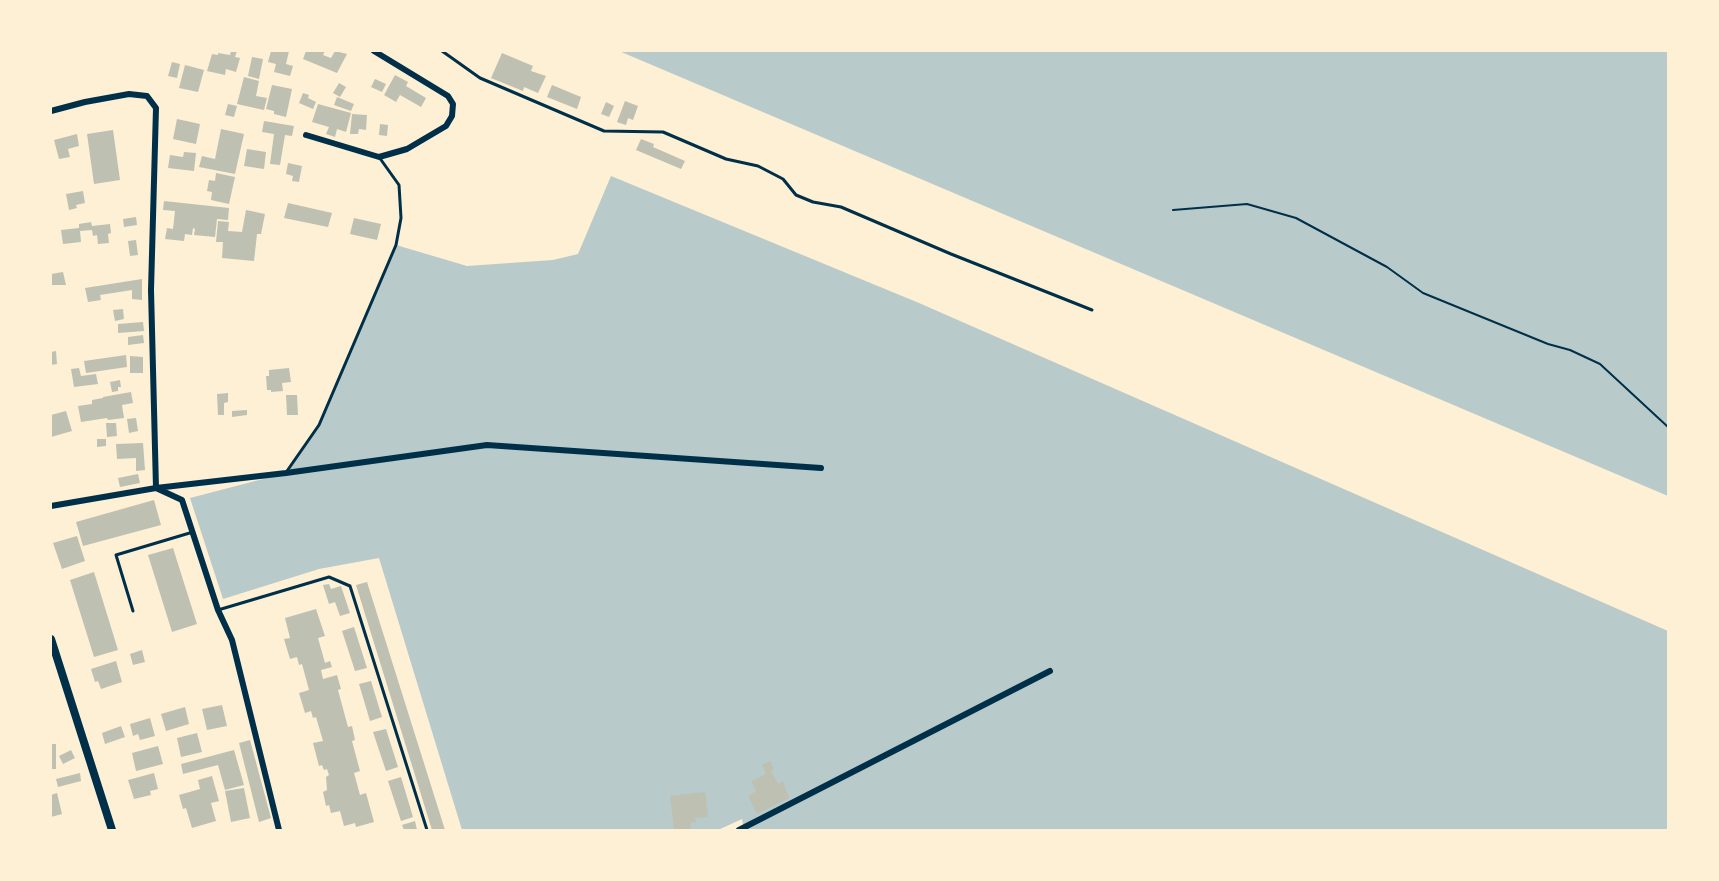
<!DOCTYPE html>
<style>
body{margin:0}
#map{position:relative;width:1719px;height:881px;overflow:hidden;background:#fdf0d5;font-family:"Noto Sans",sans-serif}
canvas{display:block}
.frame{position:absolute;inset:0;border:52px solid #fdf0d5;pointer-events:none}
</style>
<div id="map">
<canvas width="1719" height="881"></canvas>
<div class="frame"></div>
</div>
<script>
const c = document.querySelector('canvas').getContext('2d');
c.lineJoin = 'round';
function fillPath(path, color) { c.fillStyle = color; c.fill(path, 'evenodd'); }
const shape = rows => new Path2D(rows.map(r => 'M' + r).join(''));
function trace(path, color, width, dash) { c.strokeStyle = color; c.lineWidth = width; c.lineCap = dash ? 'butt' : 'round'; c.setLineDash(dash || []); c.stroke(path); }
const green = shape([
 [619,51,1668,51,1668,496],
 [611,176,919,303,1668,631,1668,830,744,830,742,819,718,830,462,830,379,558,319,569,223,599,190,498,286,473,319,425,396,245,467,266,553,260,578,254]
]);
const building = shape([
 [231,51,237,51,235,57,240,58,236,72,226,69,225,75,207,71,212,54,218,55,218,53,230,55],
 [271,51,289,51,286,64,293,66,290,76,274,72,276,64,268,62],
 [306,51,325,51,323,55,331,58,335,51,347,54,337,73,303,59],
 [502,53,533,66,531,71,546,76,538,93,524,87,523,91,491,78],
 [252,57,263,59,259,79,248,76],
 [172,62,180,64,177,78,168,76],
 [185,65,204,70,198,92,179,88],
 [395,75,408,82,406,86,426,98,421,107,400,95,396,102,384,95],
 [244,77,259,81,256,96,267,98,264,110,237,104],
 [375,79,386,84,382,92,371,87],
 [339,83,346,87,340,97,333,93],
 [272,85,292,89,286,117,274,114,274,111,266,109],
 [552,85,581,97,577,109,547,97],
 [303,93,309,95,308,98,316,102,313,109,299,103],
 [337,97,354,104,351,111,334,105],
 [625,101,638,106,633,120,628,118,626,125,617,122],
 [606,102,614,106,609,117,601,114],
 [228,104,237,106,234,117,225,115],
 [318,104,351,113,346,132,337,129,335,137,326,134,329,127,312,122],
 [352,114,367,115,366,130,359,129,358,134,350,134],
 [177,119,200,124,196,144,173,139],
 [264,121,294,126,292,136,285,135,280,165,270,164,274,134,262,132],
 [380,124,388,125,387,136,379,135],
 [221,129,244,134,235,174,199,167,202,156,215,159],
 [113,130,120,180,94,184,87,134],
 [77,134,79,146,68,149,70,157,59,159,54,140],
 [641,139,654,144,653,147,685,161,681,169,636,150],
 [247,149,266,152,264,169,244,166],
 [184,152,196,153,194,171,168,168,170,155,183,157],
 [288,163,302,166,299,182,292,181,293,176,286,174],
 [216,173,235,177,229,204,211,200,212,192,207,191,209,180,215,181],
 [83,191,85,203,76,205,77,208,69,210,66,194],
 [164,201,229,208,228,220,217,219,215,237,194,235,195,229,193,228,192,235,185,234,184,241,165,239,167,228,173,229,175,211,163,210],
 [288,203,332,213,328,227,284,218],
 [246,210,265,214,261,234,257,234,254,261,222,258,223,242,216,242,218,221,229,222,228,231,242,232],
 [136,217,137,225,124,227,123,219],
 [354,218,381,224,377,240,350,234],
 [91,222,92,226,110,224,111,233,108,234,109,243,98,244,97,235,93,236,92,230,80,231,81,242,63,244,61,230,79,228,79,224],
 [136,240,138,255,130,256,128,241],
 [63,272,66,285,51,285,51,274],
 [142,279,142,300,132,299,132,290,100,295,101,300,88,302,85,288],
 [123,309,124,319,115,321,113,310],
 [143,322,144,331,118,333,118,324],
 [143,335,144,343,128,345,128,337],
 [56,351,57,364,51,365,51,352],
 [126,355,127,367,86,373,84,361],
 [130,356,143,357,143,373,130,373],
 [79,368,81,376,96,374,98,384,74,387,71,369],
 [289,368,291,382,282,383,283,391,271,392,271,390,267,390,266,376,269,376,269,370],
 [120,380,121,387,118,387,118,391,112,392,110,382],
 [131,392,133,403,122,405,124,418,108,420,107,418,81,422,78,406,92,404,92,400,103,398,103,397],
 [228,393,228,402,224,403,224,415,218,415,217,394],
 [286,395,297,395,298,415,287,415],
 [247,410,247,415,232,417,232,411],
 [66,411,72,431,51,437,51,415],
 [136,418,138,431,129,433,127,419],
 [106,423,116,423,117,436,107,437],
 [97,439,106,439,106,446,97,447],
 [143,443,145,470,136,471,136,458,117,459,116,444],
 [138,474,140,483,120,487,118,478],
 [154,500,161,525,83,546,76,522],
 [77,536,85,561,62,569,53,543],
 [173,548,197,624,172,632,148,555],
 [94,572,118,650,94,657,70,580],
 [367,582,445,830,432,830,356,585],
 [329,584,331,589,341,586,350,613,340,616,335,602,329,604,323,585],
 [316,609,325,636,318,638,325,663,330,661,332,667,321,670,323,679,337,675,341,689,338,690,348,727,352,726,355,740,352,741,360,771,354,773,360,795,366,793,374,822,356,827,355,823,344,826,340,811,331,813,329,805,326,806,323,792,327,790,326,777,329,775,327,769,324,770,322,765,319,766,313,743,323,741,316,717,313,718,311,711,305,713,299,693,309,690,302,664,299,665,297,657,290,659,284,639,290,638,285,618],
 [354,627,367,668,355,671,342,631],
 [142,650,145,662,133,665,130,654],
 [116,661,122,682,101,689,98,681,95,682,91,669],
 [371,681,382,717,370,721,359,684],
 [222,705,227,726,207,730,202,709],
 [185,707,189,724,166,731,161,714],
 [150,718,155,736,140,740,138,734,133,736,130,724],
 [121,726,125,737,105,744,102,733],
 [386,729,398,767,386,771,373,732],
 [197,733,202,752,181,757,177,738],
 [250,740,271,818,259,822,239,743],
 [51,744,56,744,56,769,51,769],
 [158,746,163,764,136,771,132,753],
 [71,750,75,758,63,764,59,756],
 [234,750,244,785,225,790,218,765,183,774,181,764],
 [770,761,774,769,771,771,778,784,783,781,789,798,757,814,748,796,756,791,751,781,766,774,762,765],
 [80,773,81,781,58,787,56,779],
 [154,773,158,789,150,791,151,795,134,799,128,780],
 [212,776,219,801,211,803,216,821,192,828,186,808,183,809,179,795,200,789,198,780],
 [401,777,413,817,401,821,388,781],
 [244,788,250,818,231,822,225,791],
 [705,792,708,817,695,818,696,822,690,823,691,830,674,830,670,796],
 [57,793,62,814,51,817,51,795],
 [415,821,417,830,404,830,402,825]
]);
const path = shape([
 [1173,210,1247,204,1296,218,1387,267,1423,293,1548,344,1570,350,1600,364,1668,427]
]);
const service = shape([
 [442,51,480,78,604,131,663,132,726,159,758,166,783,179,796,195,813,202,841,207,951,254,1092,310],
 [287,471,319,425,396,245,401,218,399,185,379,157],
 [218,610,329,577,350,586,427,830],
 [133,611,116,555,193,532]
]);
const minor = shape([
 [51,111,85,102,129,94,147,96,156,108,151,290,156,488,182,500,218,610,232,640,279,830],
 [306,135,379,157,407,149,446,126,452,116,453,104,448,96,374,51],
 [51,506,156,488,286,473,487,445,821,468],
 [739,830,1050,671]
]);
const tertiary = shape([
 [51,639,112,830]
]);
fillPath(green, '#b9caca');
fillPath(building, '#bec0b2');
trace(path, '#003049', 2);
trace(service, '#003049', 3);
trace(minor, '#003049', 6);
trace(tertiary, '#003049', 8);
</script>
